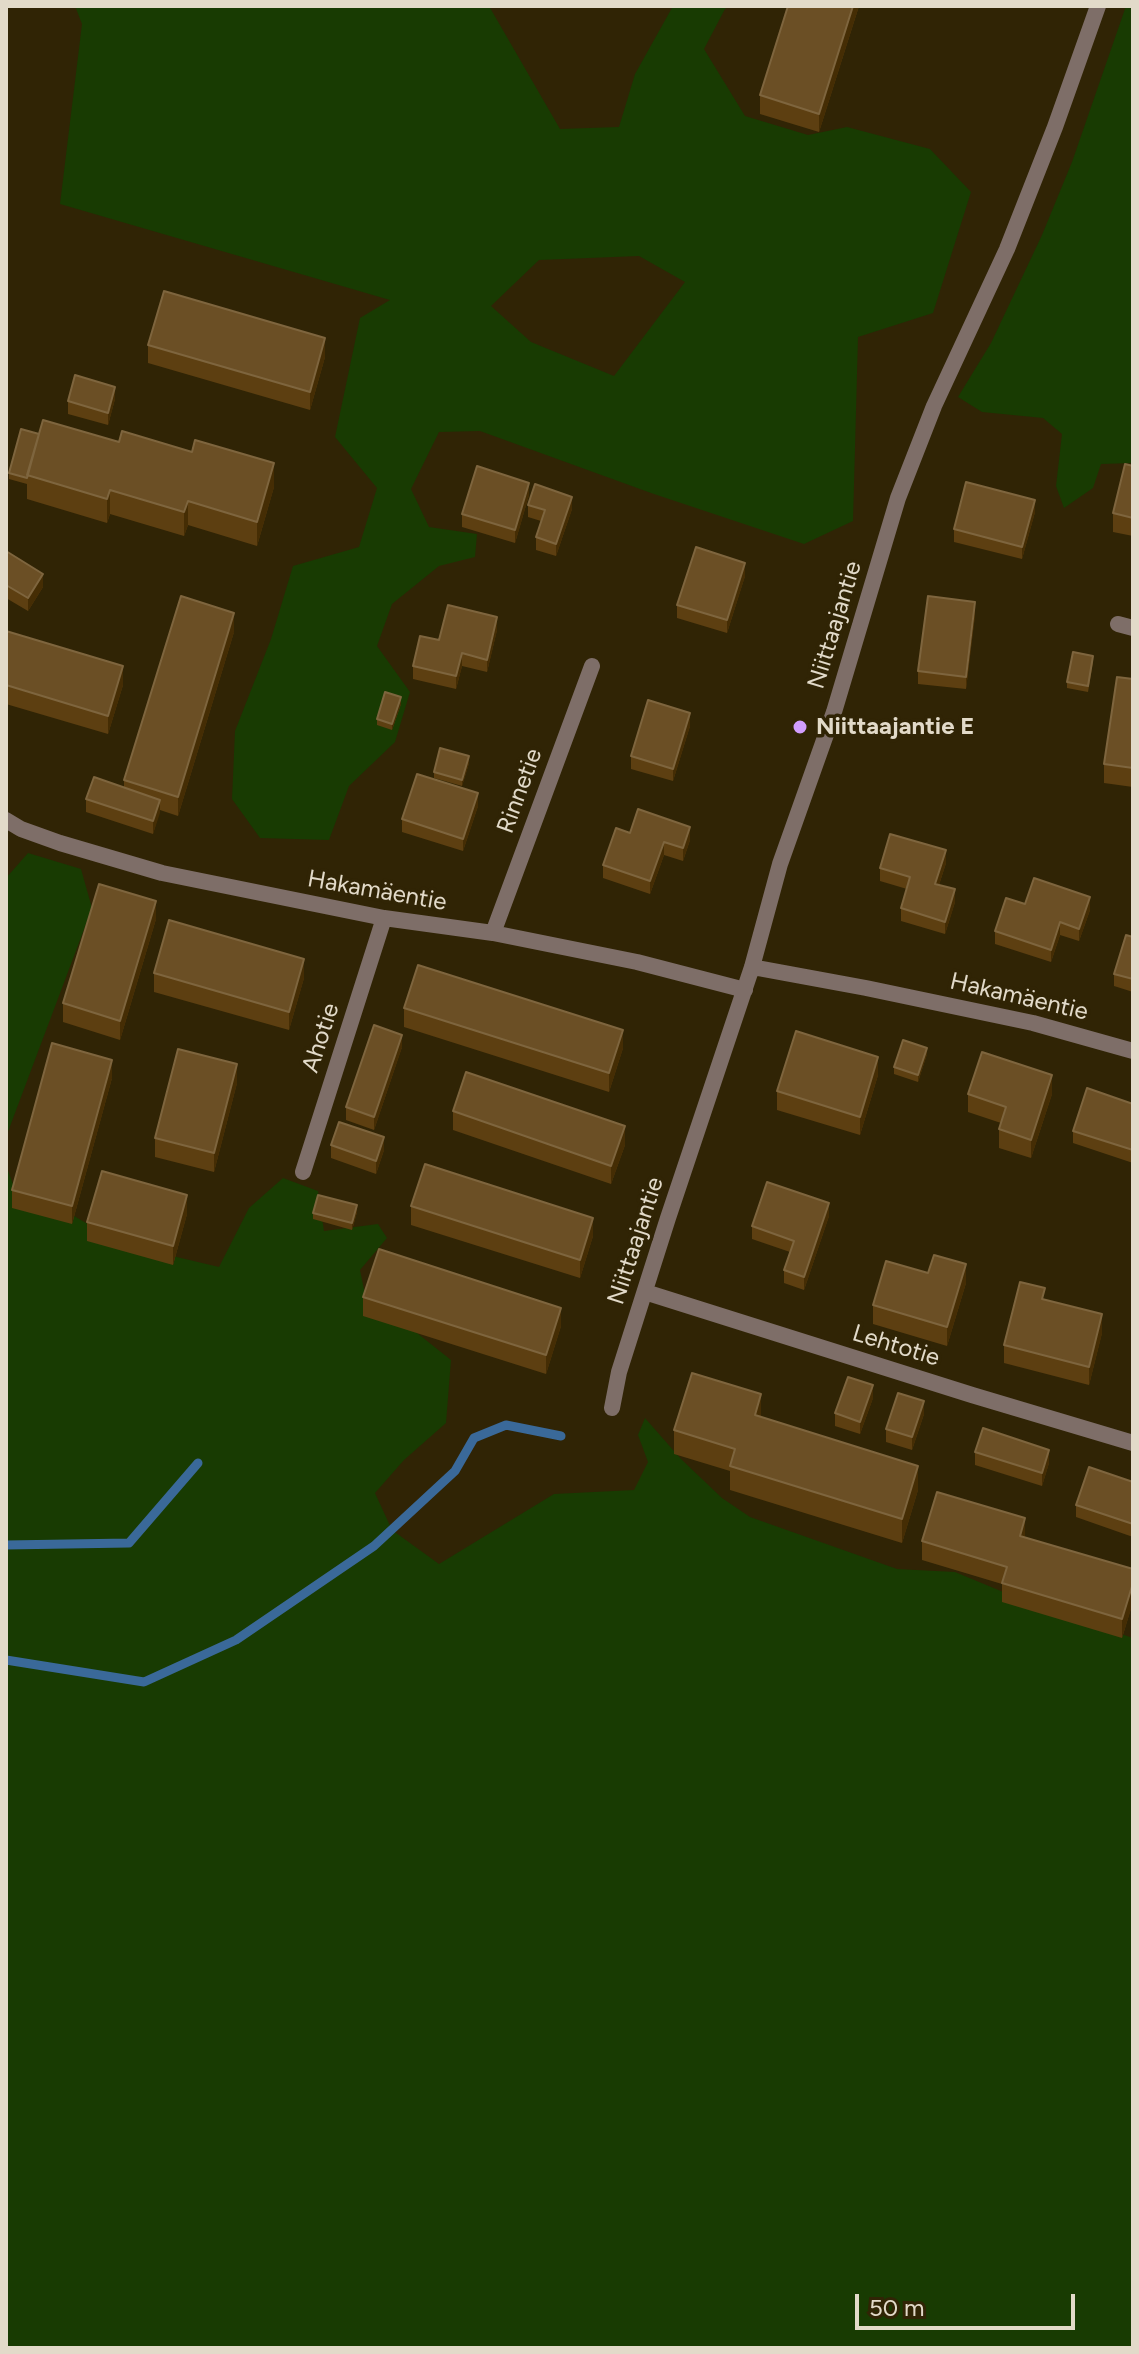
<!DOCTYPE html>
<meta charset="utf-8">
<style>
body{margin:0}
#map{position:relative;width:1139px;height:2354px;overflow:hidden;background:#302405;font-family:Figtree,sans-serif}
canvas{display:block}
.frame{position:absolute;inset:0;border:8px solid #e2dac9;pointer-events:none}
.scale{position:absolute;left:855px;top:2294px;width:220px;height:36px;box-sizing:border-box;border:4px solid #e2dac9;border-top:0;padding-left:10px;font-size:24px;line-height:28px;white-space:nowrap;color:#e2dac9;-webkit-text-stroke:6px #302405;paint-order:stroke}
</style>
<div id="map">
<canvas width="1139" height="2354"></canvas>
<div class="frame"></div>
<div class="scale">50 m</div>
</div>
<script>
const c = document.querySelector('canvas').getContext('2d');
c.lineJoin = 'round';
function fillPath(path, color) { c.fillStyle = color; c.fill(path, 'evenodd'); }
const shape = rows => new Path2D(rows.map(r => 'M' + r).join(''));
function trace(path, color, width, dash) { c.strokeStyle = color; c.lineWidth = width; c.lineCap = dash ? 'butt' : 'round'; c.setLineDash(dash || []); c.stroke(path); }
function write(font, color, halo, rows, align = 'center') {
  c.font = font + ' Figtree,sans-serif'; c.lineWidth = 7; c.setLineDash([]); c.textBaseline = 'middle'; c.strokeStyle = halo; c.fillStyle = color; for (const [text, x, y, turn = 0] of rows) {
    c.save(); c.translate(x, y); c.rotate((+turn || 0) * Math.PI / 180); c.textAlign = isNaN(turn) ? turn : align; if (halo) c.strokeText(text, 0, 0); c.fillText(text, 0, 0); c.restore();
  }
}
const green = shape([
 [75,6,489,6,560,129,619,127,635,74,673,6,730,6,725,9,704,49,745,116,808,135,847,127,930,149,971,192,933,313,858,337,853,521,804,544,651,493,480,431,439,432,411,489,429,527,477,534,475,557,439,566,392,604,377,646,410,692,395,742,349,786,329,840,260,838,232,799,235,731,271,639,293,566,359,547,377,488,335,437,360,318,390,300,60,204,82,24],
 [639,256,685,282,614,376,531,342,491,306,539,260],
 [1126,6,1133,6,1133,463,1101,464,1093,488,1064,508,1056,486,1062,434,1043,418,982,412,958,397,991,343,1042,235,1072,162],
 [28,853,81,869,92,908,6,1137,6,878],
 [6,1165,22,1209,74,1216,122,1244,219,1267,249,1208,283,1178,318,1191,324,1231,378,1224,387,1238,360,1270,367,1304,407,1325,451,1360,446,1423,404,1460,375,1493,392,1530,439,1564,554,1494,634,1490,648,1462,638,1435,645,1418,681,1459,722,1498,750,1517,897,1569,955,1572,1037,1606,1133,1638,1133,2348,6,2348]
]);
const stream = shape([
 [6,1545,129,1543,198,1463],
 [6,1660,144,1682,236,1640,374,1546,455,1471,474,1438,506,1425,561,1436]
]);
const street = shape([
 [1118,624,1133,628],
 [6,820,21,829,60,843,162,873,384,918,493,933,637,962,745,990],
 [493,933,592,666],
 [752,967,866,988,1033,1023,1133,1051],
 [303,1172,384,918],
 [645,1292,972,1395,1133,1443],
 [612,1408,619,1372,668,1218,752,967,780,864,834,712,898,498,934,406,1007,249,1055,127,1098,6]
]);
const wall = shape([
 [788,6,859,6,819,132,760,114,760,95],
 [148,345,325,357,310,410,148,363],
 [115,399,108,425,68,414,68,401],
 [1133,466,1133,536,1113,532,1113,513],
 [9,473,274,487,257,546,188,525,184,536,110,514,107,523,27,499,27,484,9,479],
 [529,495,515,543,462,527,462,514],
 [528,505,572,509,556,556,536,550,536,537,541,521,528,517],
 [1035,512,1022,559,954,542,954,529],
 [6,551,43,587,28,611,6,598],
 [745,576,727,633,677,618,677,605],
 [975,615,966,689,918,684,918,671],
 [497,630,487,672,462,666,456,689,413,679,413,666,439,640],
 [6,631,123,685,108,734,6,704],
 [234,632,178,816,160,810,153,834,86,812,86,799,124,788,124,780],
 [1093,662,1088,692,1067,688,1067,682],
 [1133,679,1133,787,1104,783,1104,764],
 [401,704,392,730,377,725,377,719],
 [690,726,673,781,631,769,631,756],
 [469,763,462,786,434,778,434,772],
 [478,806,463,851,402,832,402,819],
 [630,833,690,840,683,861,664,855,650,894,603,878,603,865],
 [946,863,939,885,955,902,945,934,901,921,901,908,907,889,880,881,880,868],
 [1025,904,1090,910,1079,941,1060,935,1051,962,995,944,995,931],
 [156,919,120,1040,63,1022,63,1003],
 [1133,937,1133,992,1114,986,1114,974],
 [154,973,304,978,289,1030,154,992],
 [404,1008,623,1048,609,1092,404,1027],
 [402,1047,374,1130,346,1120,346,1107],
 [927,1054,918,1082,894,1074,894,1067],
 [878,1075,860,1135,777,1110,777,1091],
 [112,1078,72,1224,12,1208,12,1190],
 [237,1083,214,1172,155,1157,155,1138],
 [968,1094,1052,1094,1031,1158,999,1148,999,1129,1001,1123,968,1112],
 [1133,1104,1133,1163,1073,1143,1073,1131],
 [453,1111,625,1145,611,1184,453,1130],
 [331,1145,384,1150,376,1174,331,1158],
 [411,1206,593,1236,580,1278,411,1225],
 [357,1212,352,1230,313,1219,313,1213],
 [187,1214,173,1265,87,1241,87,1222],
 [829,1216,804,1290,784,1283,784,1270,790,1252,752,1239,752,1226],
 [928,1273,966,1283,947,1346,873,1324,873,1305],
 [363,1297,561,1326,546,1374,363,1316],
 [1045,1299,1102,1333,1089,1385,1004,1363,1004,1345],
 [1133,1358,1133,1378,1131,1378,1131,1365],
 [873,1398,860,1434,835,1426,835,1413],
 [924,1414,912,1450,886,1442,886,1429],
 [674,1430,918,1490,902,1543,730,1490,730,1471,674,1454],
 [975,1452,1049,1463,1042,1486,975,1465],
 [1133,1482,1133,1537,1076,1517,1076,1505],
 [1025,1537,1133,1569,1133,1602,1122,1638,1002,1602,1002,1584,922,1560,922,1541]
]);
const shadedWall = shape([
 [853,6,859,6,819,132,819,114],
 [325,338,325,357,310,410,310,392],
 [115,387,115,399,108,425,108,413],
 [274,463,274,487,257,546,257,522],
 [529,483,529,495,515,543,515,530],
 [110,490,110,514,107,523,107,499],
 [572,497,572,509,556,556,556,544],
 [1035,500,1035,512,1022,559,1022,547],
 [188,501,188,525,184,536,184,512],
 [745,563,745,576,727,633,727,620],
 [43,574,43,587,28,611,28,598],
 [975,602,975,615,966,689,966,677],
 [234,613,234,632,178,816,178,797],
 [497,617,497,630,487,672,487,660],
 [462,653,462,666,456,689,456,676],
 [123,666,123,685,108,734,108,716],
 [401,697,401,704,392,730,392,724],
 [690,713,690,726,673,781,673,769],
 [469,756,469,763,462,786,462,780],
 [478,793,478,806,463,851,463,839],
 [160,800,160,813,153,834,153,821],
 [690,827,690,840,683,861,683,848],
 [664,842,664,855,650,894,650,881],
 [946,850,946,863,935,897,935,884],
 [955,889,955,902,945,934,945,922],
 [1090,897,1090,910,1079,941,1079,929],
 [156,901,156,919,120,1040,120,1021],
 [1060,922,1060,935,1051,962,1051,950],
 [304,959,304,978,289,1030,289,1012],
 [623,1030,623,1048,609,1092,609,1073],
 [402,1035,402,1047,374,1130,374,1117],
 [927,1048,927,1054,918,1082,918,1075],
 [878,1057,878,1075,860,1135,860,1117],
 [112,1060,112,1078,72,1224,72,1206],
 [237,1064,237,1083,214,1172,214,1153],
 [1052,1075,1052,1094,1031,1158,1031,1140],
 [625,1126,625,1145,611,1184,611,1166],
 [384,1137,384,1150,376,1174,376,1161],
 [187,1195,187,1214,173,1265,173,1246],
 [829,1203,829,1216,804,1290,804,1277],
 [357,1205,357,1212,352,1230,352,1223],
 [593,1218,593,1236,580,1278,580,1260],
 [966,1264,966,1283,947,1346,947,1327],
 [561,1308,561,1326,546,1374,546,1355],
 [1102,1314,1102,1333,1089,1385,1089,1367],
 [873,1385,873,1398,860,1434,860,1422],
 [761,1394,761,1419,755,1415],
 [924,1401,924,1414,912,1450,912,1437],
 [1049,1450,1049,1463,1042,1486,1042,1473],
 [918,1466,918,1490,902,1543,902,1519],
 [1025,1518,1025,1537,1020,1536],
 [1133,1583,1133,1602,1122,1638,1122,1619]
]);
const building = shape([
 [788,6,853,6,819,114,760,95,788,6],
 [164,291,325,338,310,392,148,345,164,291],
 [75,375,115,387,108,413,68,401,75,375],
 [43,420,119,442,122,431,192,452,195,440,274,463,257,522,188,501,184,512,110,490,107,499,27,475,43,420],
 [21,429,39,434,27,478,9,473,21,429],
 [1125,464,1133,466,1133,518,1113,513,1125,464],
 [477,466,529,483,515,530,462,514,477,466],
 [966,482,1035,500,1022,547,954,529,966,482],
 [535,484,572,497,556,544,536,537,545,510,528,505,535,484],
 [696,547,745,563,727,620,677,605,696,547],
 [6,551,43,574,28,598,6,585,6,551],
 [181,596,234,613,178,797,124,780,181,596],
 [928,596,975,602,966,677,918,671,928,596],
 [448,605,497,617,487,660,462,653,456,676,413,666,420,636,439,640,448,605],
 [6,631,123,666,108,716,6,685,6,631],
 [1073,652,1093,656,1088,686,1067,682,1073,652],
 [1117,677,1133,679,1133,768,1104,764,1117,677],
 [385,692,401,697,392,724,377,719,385,692],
 [648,700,690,713,673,769,631,756,648,700],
 [440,748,469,756,462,780,434,772,440,748],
 [417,774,478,793,463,839,402,819,417,774],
 [94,777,160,800,153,821,86,799,94,777],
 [638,809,690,827,683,848,664,842,650,881,603,865,616,828,630,833,638,809],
 [890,834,946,850,935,884,955,889,945,922,901,908,910,877,880,868,890,834],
 [1034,878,1090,897,1079,929,1060,922,1051,950,995,931,1006,898,1025,904,1034,878],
 [99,884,156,901,120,1021,63,1003,99,884],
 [169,920,304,959,289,1012,154,973,169,920],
 [1126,935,1133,937,1133,979,1114,974,1126,935],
 [418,965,623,1030,609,1073,404,1008,418,965],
 [374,1025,402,1035,374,1117,346,1107,374,1025],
 [796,1031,878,1057,860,1117,777,1091,796,1031],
 [903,1040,927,1048,918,1075,894,1067,903,1040],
 [52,1043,112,1060,72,1206,12,1190,52,1043],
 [178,1049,237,1064,214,1153,155,1138,178,1049],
 [982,1052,1052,1075,1031,1140,999,1129,1006,1107,968,1094,982,1052],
 [466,1072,625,1126,611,1166,453,1111,466,1072],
 [1087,1088,1133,1104,1133,1150,1073,1131,1087,1088],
 [339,1122,384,1137,376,1161,331,1145,339,1122],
 [425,1164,593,1218,580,1260,411,1206,425,1164],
 [102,1171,187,1195,173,1246,87,1222,102,1171],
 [767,1182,829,1203,804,1277,784,1270,794,1241,752,1226,767,1182],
 [318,1195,357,1205,352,1223,313,1213,318,1195],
 [379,1249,561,1308,546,1355,363,1297,379,1249],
 [934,1255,966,1264,947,1327,873,1305,886,1261,928,1273,934,1255],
 [1020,1282,1045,1288,1042,1299,1102,1314,1089,1367,1004,1345,1020,1282],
 [692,1373,761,1394,755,1415,918,1466,902,1519,730,1466,735,1449,674,1430,692,1373],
 [848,1377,873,1385,860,1422,835,1413,848,1377],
 [898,1393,924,1401,912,1437,886,1429,898,1393],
 [983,1428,1049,1450,1042,1473,975,1452,983,1428],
 [1089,1467,1133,1482,1133,1524,1076,1505,1089,1467],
 [937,1492,1025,1518,1020,1536,1133,1569,1133,1583,1122,1619,1002,1583,1007,1567,922,1541,937,1492]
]);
const markers = [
 [800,727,8,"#d19dfe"]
];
const streetNames = [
 ["Niittaajantie",835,625,-73],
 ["Rinnetie",520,791,-70],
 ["Hakamäentie",377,891,10],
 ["Hakamäentie",1019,997,13],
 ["Ahotie",321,1038,-72],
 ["Niittaajantie",636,1241,-72],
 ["Lehtotie",896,1346,17]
];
const poiNames = [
 ["Niittaajantie E",816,727]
];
fillPath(green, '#183b02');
trace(stream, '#3a6999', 9);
trace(street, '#7e6e68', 16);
fillPath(wall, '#5d3f11');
fillPath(shadedWall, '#452d04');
fillPath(building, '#6b4f25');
trace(building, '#7e653e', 2);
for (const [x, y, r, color] of markers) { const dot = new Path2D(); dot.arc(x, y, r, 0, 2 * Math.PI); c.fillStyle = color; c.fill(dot); trace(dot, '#302405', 3); }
write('24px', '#e2dac9', '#302405', streetNames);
write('bold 24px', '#e2dac9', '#302405', poiNames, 'left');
</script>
